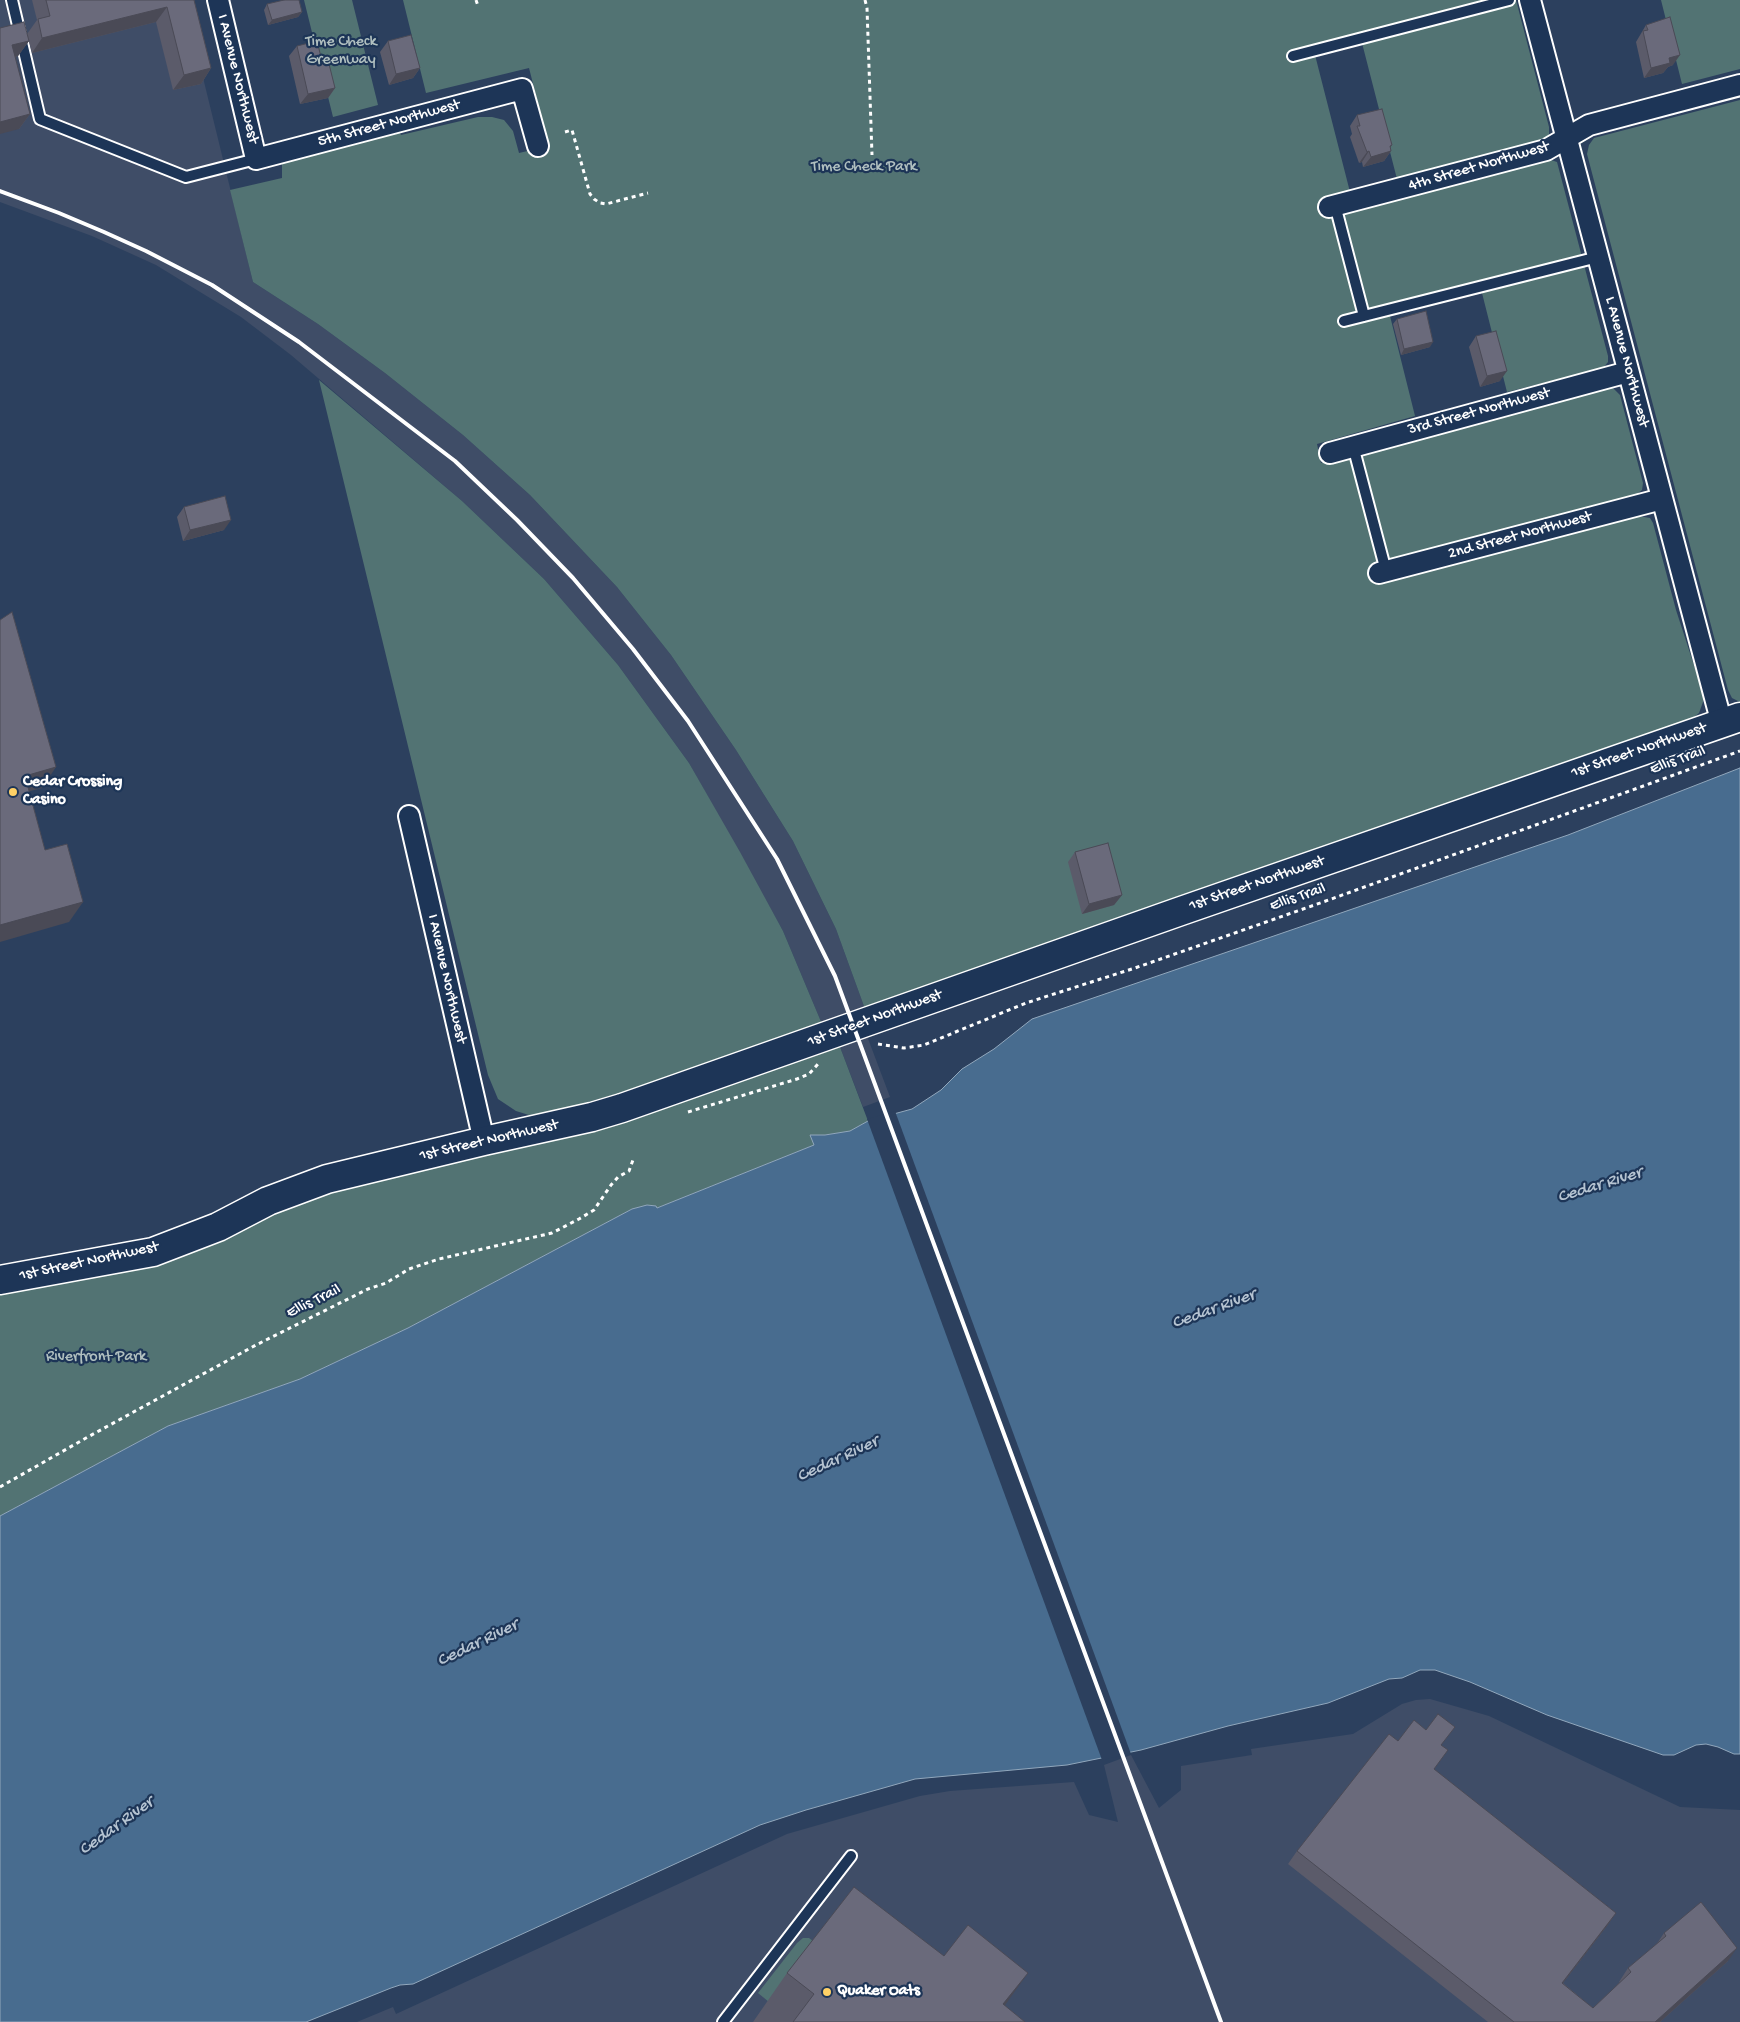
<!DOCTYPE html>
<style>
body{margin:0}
canvas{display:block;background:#2c405e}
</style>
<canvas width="1740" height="2022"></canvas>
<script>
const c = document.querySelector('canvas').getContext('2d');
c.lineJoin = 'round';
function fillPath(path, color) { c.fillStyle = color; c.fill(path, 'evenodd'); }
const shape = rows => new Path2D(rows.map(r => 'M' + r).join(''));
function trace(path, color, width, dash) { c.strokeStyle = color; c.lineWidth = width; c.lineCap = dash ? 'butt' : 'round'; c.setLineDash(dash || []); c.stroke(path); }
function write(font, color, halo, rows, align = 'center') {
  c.font = font + ' "Gochi Hand",sans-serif'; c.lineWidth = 4.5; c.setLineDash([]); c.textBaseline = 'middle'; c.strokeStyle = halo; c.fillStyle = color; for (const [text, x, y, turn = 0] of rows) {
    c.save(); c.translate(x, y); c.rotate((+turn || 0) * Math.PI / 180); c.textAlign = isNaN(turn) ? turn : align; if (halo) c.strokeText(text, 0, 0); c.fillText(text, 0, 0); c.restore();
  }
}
const built = shape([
 [0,0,184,0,253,282,318,324,385,373,463,435,530,495,617,587,671,655,736,750,793,841,836,929,865,1009,822,1024,783,931,689,763,618,665,544,579,462,501,291,355,241,317,156,265,92,236,0,202],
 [867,1036,890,1097,863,1107,840,1047],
 [1430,1699,1489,1716,1680,1807,1740,1810,1740,2022,357,2022,393,2007,396,2014,787,1834,920,1796,950,1791,1074,1782,1089,1815,1118,1822,1104,1765,1131,1755,1159,1808,1181,1790,1181,1766,1252,1755,1251,1749,1353,1734,1402,1704,1416,1700]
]);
const green = shape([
 [304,0,352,0,378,105,333,117],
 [403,0,1516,0,1549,127,1549,135,1544,140,1397,179,1362,43,1315,55,1350,192,1548,159,1557,162,1608,356,1608,362,1603,368,1507,392,1482,293,1390,316,1415,416,1317,444,1321,463,1605,388,1613,388,1620,395,1643,483,1642,490,1632,498,1373,563,1378,584,1638,516,1650,518,1653,523,1676,610,1703,693,1703,702,1699,713,1689,721,865,1009,836,929,793,841,736,750,671,655,617,587,530,495,463,435,385,373,318,324,253,282,230,190,282,178,282,163,290,158,398,129,401,135,478,117,492,117,504,120,513,131,519,153,549,146,529,68,426,93],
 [1661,0,1740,0,1740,69,1682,84],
 [1740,100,1740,702,1732,698,1728,690,1587,154,1589,145,1594,138],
 [319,380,462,501,544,579,618,665,689,763,740,852,783,931,822,1024,659,1082,549,1113,529,1115,516,1111,498,1099,488,1075],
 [840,1047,868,1121,851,1131,825,1135,811,1135,814,1145,657,1208,632,1209,408,1328,300,1379,168,1426,0,1516,0,1280,100,1263,323,1181,732,1070],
 [803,1938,809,1938,813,1941,769,2002,758,1993,797,1943]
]);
const water = shape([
 [1740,768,1740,1754,1734,1754,1718,1747,1706,1744,1696,1745,1674,1755,1663,1755,1547,1715,1470,1682,1435,1670,1420,1670,1402,1678,1389,1679,1328,1703,1228,1726,1141,1750,1067,1765,915,1779,806,1810,760,1825,413,1984,400,1985,391,1988,306,2022,0,2022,0,1516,168,1426,300,1379,408,1328,632,1209,647,1205,656,1206,657,1208,814,1145,810,1135,825,1135,850,1131,868,1121,912,1109,941,1090,962,1069,994,1049,1032,1019,1568,835,1740,768]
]);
const pier = shape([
 [895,1111,1131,1754,1102,1760,867,1119]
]);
const path = shape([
 [476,0,478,6],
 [865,0,867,8,872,155],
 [565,132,572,130,590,194,594,199,600,203,606,204,648,193],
 [878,1044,904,1048,924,1045,1026,1003,1135,968,1323,902,1740,751],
 [688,1112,797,1079,809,1074,818,1064],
 [0,1487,86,1438,256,1345,368,1289,386,1283,409,1269,439,1259,552,1233,579,1219,594,1210,611,1185,618,1177,629,1171,634,1157]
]);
const lane = shape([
 [12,0,40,119,186,177,256,159],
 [1293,56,1509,0],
 [1335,205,1364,316],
 [1344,321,1598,257],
 [1353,446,1386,571],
 [723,2022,851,1856]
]);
const street = shape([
 [218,0,256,159,522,89,538,146],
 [1530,0,1722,724],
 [1329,207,1546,150,1589,125,1740,85],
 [1330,453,1628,372],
 [1379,573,1662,499],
 [409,816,484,1141]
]);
const secondary = shape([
 [0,1280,153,1252,218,1227,268,1201,327,1179,484,1141,592,1117,622,1108,1181,911,1740,717]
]);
const rail = shape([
 [0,191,59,213,104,232,146,251,212,285,299,342,455,461,517,520,573,578,633,649,688,721,777,859,835,976,1221,2022]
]);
const wall = shape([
 [32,0,194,0,211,68,201,84,173,90,156,22,32,53,29,41,18,56,15,57,30,114,19,129,0,28,27,34,37,20],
 [267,4,302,12,298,17,268,25,264,10],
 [1646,25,1673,65,1668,67,1663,73,1644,78,1636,42],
 [388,41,420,68,413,78,389,85,380,52],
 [297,46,335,88,328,98,300,104,289,56],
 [1357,115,1390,147,1391,151,1384,161,1363,167,1362,162,1359,163,1350,137,1352,134,1350,126],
 [1397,319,1430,347,1401,355,1393,324],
 [1476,336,1500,381,1480,387,1469,347],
 [184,507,224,530,183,541,177,517],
 [1075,852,1122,895,1114,905,1082,914,1068,862],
 [1398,1741,1616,1913,1607,1926,1563,1983,1593,2008,1620,1982,1619,1982,1628,1968,1656,1945,1664,1933,1728,1961,1660,2022,1488,2022,1288,1864,1297,1851],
 [787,1973,1005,2006,1025,2022,753,2022]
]);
const shadedWall = shape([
 [167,7,156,22,32,53,42,38],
 [302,12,298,17,268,25,272,20],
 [29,41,18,56,1,61,12,45],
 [1680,55,1673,65,1668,67,1663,73,1644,78,1651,68,1669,58],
 [211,68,201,84,173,90,184,75],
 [420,68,413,78,389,85,396,74],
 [335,88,328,98,300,104,308,94],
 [30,114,19,129,0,134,0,122],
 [1392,145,1387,152,1391,151,1384,161,1363,167,1371,157],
 [1369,151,1362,162,1359,163,1367,152],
 [1433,342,1430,347,1401,355,1404,349],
 [1507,371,1500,381,1480,387,1487,376],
 [231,520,224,530,183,541,190,530],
 [56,767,42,788,11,796,25,776],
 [1122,895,1114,905,1082,914,1089,904],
 [83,902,69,922,0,942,0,925],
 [1616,1913,1607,1926,1553,1996,1562,1983],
 [1737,1948,1728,1961,1660,2022,1655,2022],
 [1028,1973,993,2022,1003,2004]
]);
const building = shape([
 [46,0,194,0,211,68,184,75,167,7,42,38,38,19,50,16,46,0],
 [284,0,299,0,302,12,272,20,267,4,284,0],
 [1670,17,1680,55,1669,58,1670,63,1651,68,1643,31,1648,30,1646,25,1670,17],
 [24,22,29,41,12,45,30,114,0,122,0,28,24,22],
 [411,35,420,68,396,74,388,41,411,35],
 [317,41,322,61,328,60,335,88,308,94,297,46,317,41],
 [1382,109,1392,145,1390,146,1391,151,1371,157,1369,151,1367,152,1357,126,1360,126,1357,115,1382,109],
 [1426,311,1433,342,1404,349,1397,319,1426,311],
 [1496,331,1507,371,1487,376,1476,336,1496,331],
 [225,496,231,520,190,530,184,507,225,496],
 [12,612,56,767,25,776,45,850,67,844,83,902,0,925,0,620,12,612],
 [1108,843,1122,895,1089,904,1075,852,1108,843],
 [1438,1714,1455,1727,1441,1745,1448,1750,1434,1769,1616,1913,1562,1983,1578,1996,1593,2008,1631,1972,1628,1968,1666,1936,1664,1933,1701,1902,1737,1948,1655,2022,1514,2022,1297,1851,1389,1734,1398,1741,1414,1720,1426,1730,1438,1714],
 [854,1887,944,1956,968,1925,1028,1973,1003,2004,1025,2022,793,2022,814,1994,787,1973,854,1887]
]);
const markers = [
 [13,792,5,"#ffd166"],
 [827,1992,5,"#ffd166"]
];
const parkNames = [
 ["Time Check",341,43],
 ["Greenway",341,61],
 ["Time Check Park",864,168],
 ["Riverfront Park",96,1358]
];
const streetNames = [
 ["I Avenue Northwest",237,79,76],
 ["5th Street Northwest",389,124,-15],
 ["4th Street Northwest",1479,167,-16],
 ["L Avenue Northwest",1626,362,75],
 ["3rd Street Northwest",1479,412,-15],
 ["2nd Street Northwest",1520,536,-15],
 ["1st Street Northwest",1639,751,-19],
 ["Ellis Trail",1678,761,-20],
 ["1st Street Northwest",1257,884,-19],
 ["Ellis Trail",1298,898,-19],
 ["I Avenue Northwest",446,979,77],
 ["1st Street Northwest",875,1019,-20],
 ["1st Street Northwest",489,1141,-13],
 ["1st Street Northwest",89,1262,-12],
 ["Ellis Trail",314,1302,-26]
];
const poiNames = [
 ["Cedar Crossing",23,783],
 ["Casino",23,801],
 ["Quaker Oats",837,1992]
];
const waterNames = [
 ["Cedar River",1600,1186,-17],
 ["Cedar River",1214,1310,-20],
 ["Cedar River",838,1460,-25],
 ["Cedar River",478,1644,-26],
 ["Cedar River",117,1827,-36]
];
fillPath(built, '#3f4d67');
fillPath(green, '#527373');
fillPath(water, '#486c8f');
trace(water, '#91a7bc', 1);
fillPath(pier, '#2c405e');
trace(lane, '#fff', 14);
trace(street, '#fff', 24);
trace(secondary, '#fff', 31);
trace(path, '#fff', 3, [4, 4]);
trace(lane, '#1d3557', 10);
trace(street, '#1d3557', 20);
trace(secondary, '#1d3557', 28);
trace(rail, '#fff', 4);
fillPath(wall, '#5b5b6a');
fillPath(shadedWall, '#4a4a56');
fillPath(building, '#6a6a7b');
trace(building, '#4a4a56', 1);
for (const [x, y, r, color] of markers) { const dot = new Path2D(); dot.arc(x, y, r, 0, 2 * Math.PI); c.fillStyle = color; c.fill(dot); trace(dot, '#1d3557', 2); }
write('16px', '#b1c0c0', '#1d3557', parkNames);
write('16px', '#fff', '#1d3557', streetNames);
write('bold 16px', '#fff', '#1d3557', poiNames, 'left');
write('italic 18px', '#b6c4d2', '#1d3557', waterNames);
</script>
